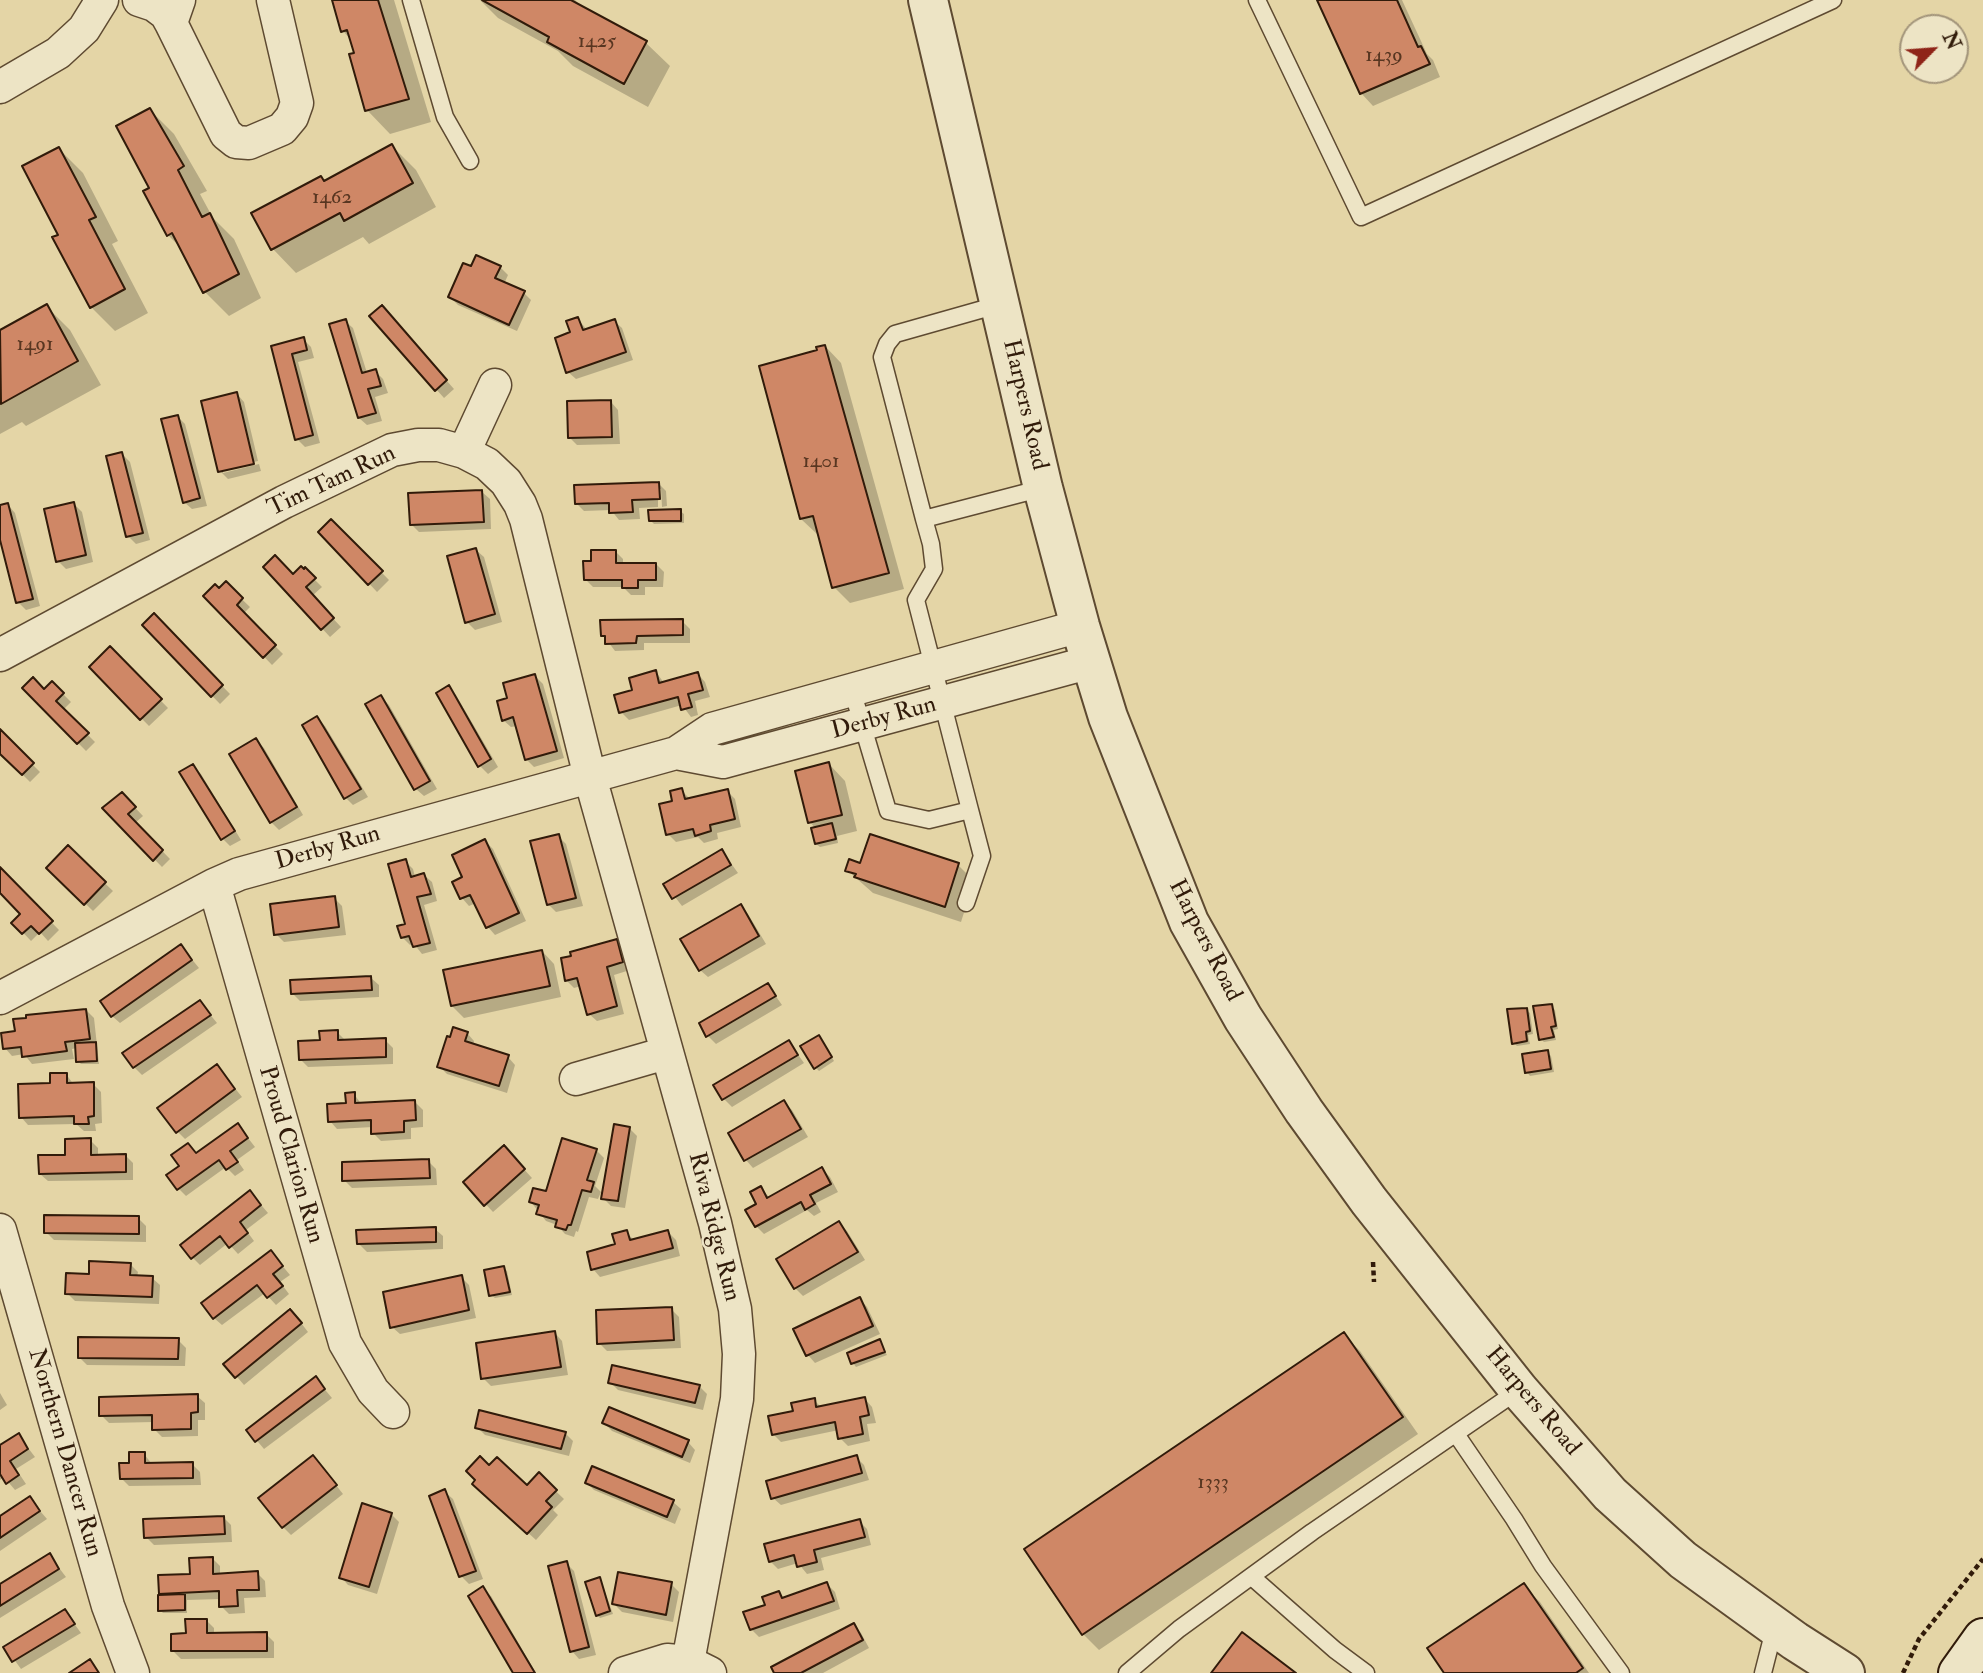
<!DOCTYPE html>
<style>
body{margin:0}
#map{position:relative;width:1983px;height:1673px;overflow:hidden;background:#e4d5a6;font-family:"IM FELL Double Pica",serif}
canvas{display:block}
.north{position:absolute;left:1899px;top:14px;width:70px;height:70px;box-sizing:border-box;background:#ede4c5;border:2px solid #a2947a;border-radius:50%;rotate:65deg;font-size:19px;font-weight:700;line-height:28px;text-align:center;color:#311b0a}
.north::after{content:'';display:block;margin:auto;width:24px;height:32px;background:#8f2418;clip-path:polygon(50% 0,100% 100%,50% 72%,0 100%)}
</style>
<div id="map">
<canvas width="1983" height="1673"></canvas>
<div class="north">N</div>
</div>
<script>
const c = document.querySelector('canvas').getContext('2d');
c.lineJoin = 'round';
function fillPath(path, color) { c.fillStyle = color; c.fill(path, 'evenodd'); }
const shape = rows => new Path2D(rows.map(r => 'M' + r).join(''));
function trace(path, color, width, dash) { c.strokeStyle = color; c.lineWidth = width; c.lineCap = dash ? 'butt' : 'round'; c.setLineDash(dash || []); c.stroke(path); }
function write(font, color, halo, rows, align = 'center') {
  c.font = font + ' "IM FELL Double Pica",serif'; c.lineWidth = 5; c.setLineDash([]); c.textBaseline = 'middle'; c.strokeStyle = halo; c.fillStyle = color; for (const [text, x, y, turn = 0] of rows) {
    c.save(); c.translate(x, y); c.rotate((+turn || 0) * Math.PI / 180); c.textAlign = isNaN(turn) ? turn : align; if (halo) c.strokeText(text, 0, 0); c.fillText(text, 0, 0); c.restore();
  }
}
const shadow = shape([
 [334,0,394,0,431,122,390,134,367,110,352,41,343,31],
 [480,0,575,0,584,9,646,43,670,66,648,107,573,66,558,51,498,18],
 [1319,0,1402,0,1427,54,1433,60,1440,77,1373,106,1361,93],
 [150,110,174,134,207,191,200,194,213,218,234,239,261,298,229,316,205,292,184,251,168,235,145,192,151,188],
 [392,146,416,170,436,207,369,244,363,237,296,273,273,249,254,214,321,178,326,182],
 [59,149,83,173,118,241,112,244,148,313,115,331,91,307,60,235],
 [500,267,508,275,504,284,524,293,531,300,517,331,458,305,450,297,472,269],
 [46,306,70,330,101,385,26,426,22,422,0,434,0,332],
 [389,315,454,389,444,398,371,316],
 [578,319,587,330,614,321,622,328,633,360,576,379,568,372,573,333],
 [345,321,353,328,367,373,375,371,383,379,388,393,375,397,382,421,367,425,359,418],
 [303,339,311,347,314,358,298,362,320,443,305,447,297,439,273,347],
 [825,346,841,363,904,589,850,603,834,587,820,534,818,535,801,519,819,352],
 [237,394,244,402,258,461,223,469,223,473,259,464,261,471,228,479,220,471],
 [611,402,618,410,620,444,577,445,569,437],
 [177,416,185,424,207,506,192,509,184,502],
 [122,454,130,462,150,540,136,544,128,536],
 [658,483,666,491,667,506,662,507,661,489,658,489,658,507,639,508,640,519,619,520,611,510,584,511,576,503],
 [482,492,490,499,491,529,419,532,412,525],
 [74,504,82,512,93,562,66,569,58,561],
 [8,505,15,513,40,606,26,610,18,602,0,533,0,507],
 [680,511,684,514,684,523,654,524,650,520],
 [331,521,389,580,377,592,321,532],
 [476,550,484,557,502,622,475,630,467,622],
 [615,551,623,559,623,564,656,564,664,572,663,587,645,587,645,595,631,595,623,587,593,587,585,579,593,563],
 [265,567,293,576,305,570,322,587,312,596,341,627,330,637],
 [226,584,250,607,243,614,283,654,272,665,206,596,219,591],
 [154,616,230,694,220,704,144,625],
 [682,621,690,629,690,643,644,643,644,650,615,651,603,635],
 [110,649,168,708,149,726,91,667],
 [656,672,664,683,698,674,705,682,710,697,695,701,698,715,691,717,682,705,629,720,621,712,634,692],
 [535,676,543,684,564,758,534,767,526,759,517,726,511,727,503,720,510,699],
 [52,683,71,702,63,710,95,742,86,751,24,688,45,691],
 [448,688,456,695,498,767,488,774,480,766],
 [381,697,389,705,437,789,424,796,416,789],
 [317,718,325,726,368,797,353,805,346,798],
 [0,732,40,772,30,782,0,752],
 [256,740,264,748,303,815,279,830,271,822],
 [829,764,845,781,857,831,837,836,838,843,820,847,816,844,816,829,810,822],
 [193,766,201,774,241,840,230,846,223,839],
 [681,790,689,798,727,791,735,799,741,827,717,833,718,839,704,843,698,837,676,842,668,834,674,803],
 [122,794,143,816,135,823,170,859,162,867,104,808],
 [558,836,566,844,583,906,556,912,548,904],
 [485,841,493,849,526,921,495,935,488,927,476,903,469,906,462,898,454,882,464,878],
 [68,848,113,891,93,911,49,868],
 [722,851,738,873,682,906,665,884],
 [405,861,413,869,415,877,424,875,432,882,437,901,424,905,437,950,422,954,414,944,410,945,402,937,407,925],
 [861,865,958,865,974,881,961,922,873,893,847,870],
 [0,869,59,930,48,941,40,932,31,941,14,923,23,914,0,890],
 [334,898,342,906,346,935,284,942,276,934],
 [741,906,748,914,766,944,708,977,700,970],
 [616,941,624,949,630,970,614,975,624,1014,597,1021,589,1014,581,986,574,988,566,980],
 [181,946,199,968,120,1023,112,1016],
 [542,951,554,964,561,997,464,1018,452,1006],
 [371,978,379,985,379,997,300,1001,292,993],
 [768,985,782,1005,716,1044,708,1036],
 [200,1002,217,1023,142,1075,134,1067],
 [1551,1006,1555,1010,1558,1029,1554,1030,1556,1040,1544,1042,1541,1039],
 [86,1010,94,1018,99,1064,81,1064,78,1061,77,1048,72,1049,74,1059,32,1064,24,1054,12,1056,5,1048,17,1033],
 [1526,1010,1530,1013,1533,1034,1528,1035,1530,1044,1517,1046,1514,1043],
 [337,1032,345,1040,385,1040,393,1048,393,1064,308,1067,300,1059],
 [467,1033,474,1041,473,1046,508,1057,515,1065,507,1093,447,1074,439,1066],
 [822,1040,834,1061,819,1071,815,1067],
 [789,1042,804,1063,732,1107,724,1099],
 [1547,1052,1551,1056,1554,1072,1530,1076,1527,1072],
 [217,1066,242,1097,185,1139,177,1131],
 [66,1074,74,1085,93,1084,101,1092,102,1123,95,1124,96,1131,84,1131,76,1124,28,1125,21,1117],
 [354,1094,362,1105,415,1102,423,1110,423,1127,411,1128,411,1139,381,1141,373,1133,373,1127,337,1129,330,1121,347,1105],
 [784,1102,792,1110,808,1137,753,1168,746,1160,730,1134],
 [238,1125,255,1147,237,1160,244,1170,235,1176,226,1167,186,1196,178,1188,197,1154],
 [629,1128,637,1136,625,1208,611,1206,603,1198],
 [90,1140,98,1148,98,1156,125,1155,133,1163,133,1180,48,1181,40,1174],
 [596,1150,604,1158,595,1186,601,1192,598,1199,589,1197,578,1232,576,1231,574,1237,565,1234,557,1225,546,1221,531,1202,547,1193],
 [511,1155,532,1178,493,1212,465,1182],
 [428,1161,436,1169,437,1185,352,1188,344,1180],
 [822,1169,830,1177,838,1192,816,1203,821,1212,814,1216,807,1210,764,1234,756,1226,761,1188,770,1198],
 [257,1200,268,1213,246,1230,254,1241,238,1254,228,1243,200,1265,192,1257],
 [138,1218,146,1226,146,1242,54,1240,46,1232],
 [839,1223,847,1231,865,1260,803,1296,795,1288,778,1259],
 [435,1229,443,1236,443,1249,367,1252,359,1244],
 [626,1232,635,1241,668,1232,676,1240,680,1256,600,1277,593,1269,617,1246],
 [271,1252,290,1275,280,1282,289,1294,276,1305,265,1293,222,1325,214,1318],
 [130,1264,138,1272,137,1277,152,1278,160,1285,159,1304,75,1301,67,1293,90,1276],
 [504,1268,507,1271,512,1295,495,1298,491,1295],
 [461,1277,469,1285,476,1318,400,1334,392,1327],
 [860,1299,867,1307,880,1334,815,1363,808,1355,796,1329],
 [671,1309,679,1317,681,1348,607,1351,599,1343],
 [298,1319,308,1332,244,1385,226,1364],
 [555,1333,562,1341,568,1375,491,1386,483,1378],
 [1344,1335,1360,1351,1418,1434,1099,1650,1083,1634],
 [178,1340,186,1348,185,1366,87,1365,79,1357],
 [879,1341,887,1355,856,1367,853,1363,849,1354],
 [316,1379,332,1398,264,1449,248,1430],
 [610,1382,699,1386,707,1394,703,1410,618,1390],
 [0,1393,7,1405,0,1410],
 [197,1396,205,1403,205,1420,198,1420,198,1436,162,1437,154,1429,154,1422,109,1423,101,1415],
 [865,1399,872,1407,876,1423,867,1424,870,1441,848,1446,840,1438,839,1430,781,1442,773,1434,795,1413,814,1400,822,1408],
 [604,1423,688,1442,695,1450,690,1463,612,1431],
 [477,1427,565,1433,573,1441,569,1456,485,1435],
 [19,1436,35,1457,16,1469,26,1484,15,1490,4,1477,0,1480,0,1447],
 [144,1454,152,1464,192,1464,200,1472,201,1485,129,1486,121,1478,131,1464],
 [856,1457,864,1465,869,1480,781,1505,773,1498],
 [320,1465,343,1494,291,1535,283,1527],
 [489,1468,527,1487,539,1475,564,1499,553,1510,558,1515,536,1540,482,1491],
 [587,1483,673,1502,681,1509,675,1524,594,1490],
 [445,1492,453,1499,483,1579,469,1584,461,1576],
 [29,1498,47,1519,0,1551,0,1518],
 [391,1514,399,1522,377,1594,348,1585,341,1577],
 [223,1517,231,1525,232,1542,154,1545,146,1537],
 [859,1521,867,1529,871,1545,821,1558,824,1570,807,1574,798,1563,778,1569,770,1561],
 [50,1556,66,1577,0,1618,0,1586],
 [212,1558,220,1566,220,1575,257,1573,265,1581,266,1597,244,1598,245,1613,229,1614,221,1606,221,1599,187,1600,187,1613,163,1613,160,1610,164,1597,161,1593,191,1575],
 [566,1563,574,1571,596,1655,579,1659,572,1651],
 [599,1579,602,1583,613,1614,600,1618,597,1615],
 [671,1584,679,1592,673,1622,622,1612,614,1604],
 [827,1584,835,1592,840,1609,759,1637,751,1629,767,1606,779,1593,784,1599],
 [1523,1586,1540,1602,1589,1673,1446,1673],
 [483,1589,491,1596,536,1673,515,1673],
 [65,1611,81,1633,21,1669,5,1647],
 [206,1620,214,1628,214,1634,266,1634,274,1642,274,1658,181,1659,173,1651,187,1635],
 [853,1625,861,1633,869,1648,823,1673,776,1673]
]);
const building = shape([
 [332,0,378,0,409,99,365,111,349,54,354,53,347,30,341,32,332,0],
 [482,0,571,0,647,41,624,84,547,42,549,37,482,0],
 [1317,0,1397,0,1418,47,1421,46,1430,64,1360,94,1317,0],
 [150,108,184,166,178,170,202,217,210,213,239,274,203,293,172,233,167,236,143,191,149,188,116,126,150,108],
 [392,144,413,183,344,221,340,213,271,250,251,213,321,176,324,181,392,144],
 [59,147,96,217,89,220,125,289,90,308,52,237,58,235,22,166,59,147],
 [476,255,501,266,495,278,525,291,509,325,448,297,463,263,471,266,476,255],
 [47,304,78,361,1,404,0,330,47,304],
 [382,305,447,380,435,391,369,316,382,305],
 [578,317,583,330,615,319,626,352,566,373,555,338,570,332,566,321,578,317],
 [346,319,362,373,376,369,381,386,368,389,376,413,358,418,329,324,346,319],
 [304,337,307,350,292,354,313,435,295,440,271,346,304,337],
 [825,345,889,573,832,588,813,516,800,519,759,366,817,350,816,347,825,345],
 [237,392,254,464,218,472,201,401,237,392],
 [611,400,612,437,568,438,567,401,611,400],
 [178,415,200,498,183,503,161,419,178,415],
 [122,452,143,533,126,537,106,456,122,452],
 [659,482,660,499,632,500,633,512,609,513,609,503,575,504,574,485,659,482],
 [482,490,484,522,410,525,408,493,482,490],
 [74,502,86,555,56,562,44,509,74,502],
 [8,503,33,599,16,603,0,540,0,505,8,503],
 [681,509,681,521,649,521,648,510,681,509],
 [331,519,383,571,368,585,318,532,331,519],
 [476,548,495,614,465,623,447,556,476,548],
 [591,550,616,550,616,563,656,563,656,580,638,580,638,588,622,588,622,580,584,580,583,561,591,561,591,550],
 [275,555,293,574,301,566,304,569,305,567,316,578,306,587,334,618,321,630,263,567,275,555],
 [226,581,243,598,237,605,276,645,263,658,203,596,215,584,219,588,226,581],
 [154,613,223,685,211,697,142,625,154,613],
 [683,619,683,635,637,636,636,643,605,644,605,636,601,636,600,620,683,619],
 [110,646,162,699,140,720,89,667,110,646],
 [656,670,659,683,698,672,703,690,688,694,692,707,681,710,678,697,619,713,614,695,632,690,629,678,656,670],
 [535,674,557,751,525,760,513,717,502,721,497,701,507,698,503,683,535,674],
 [33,677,44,689,52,681,64,693,56,701,89,733,77,744,22,688,33,677],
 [449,685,491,759,478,767,436,693,449,685],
 [381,695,430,781,414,790,365,704,381,695],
 [317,716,361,789,344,799,302,725,317,716],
 [0,729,34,763,22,775,0,754,0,729],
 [256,738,297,807,270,823,229,754,256,738],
 [829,762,842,815,808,823,795,771,829,762],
 [193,764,235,831,221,840,179,772,193,764],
 [682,788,685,799,728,789,735,819,710,825,711,831,695,836,693,829,666,835,659,804,672,801,670,791,682,788],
 [122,792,136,807,128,814,163,850,153,861,102,808,122,792],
 [832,823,836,839,815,844,811,828,832,823],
 [559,834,576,898,547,905,530,841,559,834],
 [870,834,959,863,945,907,854,877,856,874,845,871,849,859,860,863,870,834],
 [485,839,519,913,486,928,470,895,460,899,452,882,462,877,452,855,485,839],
 [68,845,106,882,84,905,46,868,68,845],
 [722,849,731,865,672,899,663,884,722,849],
 [406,859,411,877,424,873,431,894,417,897,430,943,413,947,409,936,401,938,397,926,405,924,388,864,406,859],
 [0,867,53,921,39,934,31,926,22,934,11,923,20,914,0,893,0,867],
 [335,896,339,927,274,935,270,904,335,896],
 [741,904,759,936,699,971,680,939,741,904],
 [617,939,623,962,607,967,617,1006,587,1015,577,978,565,981,561,958,571,956,570,952,617,939],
 [181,944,192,960,111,1017,100,1001,181,944],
 [542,950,550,986,451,1006,443,970,542,950],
 [371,976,372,990,291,994,290,980,371,976],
 [768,983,776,996,706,1037,699,1023,768,983],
 [200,1000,211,1015,133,1068,122,1053,200,1000],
 [1552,1004,1556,1026,1551,1027,1554,1037,1539,1040,1533,1006,1552,1004],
 [1527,1008,1530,1031,1526,1032,1527,1041,1512,1044,1507,1009,1527,1008],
 [86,1009,90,1039,65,1042,67,1051,22,1057,21,1047,3,1049,1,1033,15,1031,13,1019,26,1018,26,1015,86,1009],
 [453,1027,468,1032,465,1041,509,1055,499,1086,437,1067,447,1036,450,1037,453,1027],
 [338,1030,338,1040,386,1038,386,1057,299,1060,298,1041,320,1040,319,1031,338,1030],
 [819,1035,832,1057,814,1069,800,1046,819,1035],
 [789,1040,798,1055,722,1100,713,1085,789,1040],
 [96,1042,97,1061,76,1062,75,1043,96,1042],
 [1548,1050,1551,1069,1525,1073,1522,1054,1548,1050],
 [217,1064,235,1089,176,1133,157,1108,217,1064],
 [50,1073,67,1073,67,1083,94,1082,94,1116,88,1117,89,1124,74,1124,74,1116,19,1118,18,1084,50,1083,50,1073],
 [355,1092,355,1103,415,1100,416,1120,404,1121,404,1132,371,1134,371,1120,328,1122,327,1104,346,1103,345,1093,355,1092],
 [784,1100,801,1129,744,1161,728,1133,784,1100],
 [238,1123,248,1138,230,1151,238,1162,226,1170,219,1160,177,1190,166,1175,179,1166,171,1155,188,1143,196,1153,238,1123],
 [614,1124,630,1127,618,1201,601,1199,614,1124],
 [91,1138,91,1155,126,1154,126,1172,39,1174,38,1155,65,1155,65,1139,91,1138],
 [562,1138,597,1149,587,1180,594,1182,591,1192,582,1190,571,1225,568,1225,566,1230,555,1227,557,1220,536,1214,539,1205,529,1202,533,1188,546,1191,562,1138],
 [504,1145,525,1169,484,1206,463,1182,504,1145],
 [429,1159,430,1178,342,1181,342,1162,429,1159],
 [822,1167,831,1184,810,1195,815,1204,805,1210,801,1202,755,1227,745,1210,756,1204,750,1192,761,1186,767,1198,822,1167],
 [250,1190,261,1205,240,1222,248,1233,229,1248,220,1236,191,1259,180,1245,250,1190],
 [44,1215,139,1216,139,1234,44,1233,44,1215],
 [839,1221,858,1252,794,1289,776,1259,839,1221],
 [436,1227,436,1242,357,1244,356,1230,436,1227],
 [627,1230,630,1240,668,1230,673,1248,591,1270,587,1252,615,1244,612,1234,627,1230],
 [271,1250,283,1266,273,1274,283,1286,267,1298,257,1285,213,1319,201,1303,271,1250],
 [89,1261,131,1263,130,1275,153,1276,152,1297,65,1294,66,1273,89,1274,89,1261],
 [504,1266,510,1292,489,1296,484,1270,504,1266],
 [462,1275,469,1310,390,1328,383,1292,462,1275],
 [860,1297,873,1326,806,1356,793,1329,860,1297],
 [672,1307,674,1340,597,1344,596,1310,672,1307],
 [290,1309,302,1323,235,1378,223,1364,290,1309],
 [555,1331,561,1367,481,1379,476,1343,555,1331],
 [1344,1332,1403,1417,1082,1635,1024,1549,1344,1332],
 [78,1337,179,1338,178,1359,78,1358,78,1337],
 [880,1339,885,1352,851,1364,847,1353,880,1339],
 [612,1365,700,1385,695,1403,608,1383,612,1365],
 [316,1376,325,1389,255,1442,246,1430,316,1376],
 [198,1394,198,1412,191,1413,191,1429,152,1430,152,1415,99,1416,99,1397,198,1394],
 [865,1397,869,1415,860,1417,863,1434,838,1439,835,1422,772,1435,768,1416,793,1411,791,1403,815,1398,816,1407,865,1397],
 [609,1407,689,1440,682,1457,602,1423,609,1407],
 [479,1410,566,1432,561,1449,475,1428,479,1410],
 [19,1433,28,1449,10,1461,19,1475,6,1484,0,1474,0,1445,19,1433],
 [129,1452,145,1452,145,1463,193,1462,193,1478,120,1479,119,1463,129,1463,129,1452],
 [313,1455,337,1485,282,1528,258,1498,313,1455],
 [857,1455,862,1473,771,1499,766,1481,857,1455],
 [480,1456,489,1465,497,1457,527,1485,539,1472,557,1490,546,1501,552,1507,527,1534,472,1484,475,1480,466,1471,480,1456],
 [592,1466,674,1500,667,1517,585,1483,592,1466],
 [445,1489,476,1571,459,1577,429,1496,445,1489],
 [30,1496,40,1511,0,1538,0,1516,30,1496],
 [362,1503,392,1513,369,1587,339,1578,362,1503],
 [224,1516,225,1534,144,1538,143,1519,224,1516],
 [860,1519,865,1537,814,1550,817,1562,797,1567,794,1555,769,1562,764,1544,860,1519],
 [50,1553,59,1569,0,1606,0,1584,50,1553],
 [213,1557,213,1574,258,1571,259,1590,237,1590,238,1606,219,1607,219,1591,159,1594,158,1575,190,1574,189,1558,213,1557],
 [567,1561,589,1647,570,1652,548,1566,567,1561],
 [618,1572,672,1582,666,1615,612,1604,618,1572],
 [600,1577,610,1611,596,1616,585,1582,600,1577],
 [827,1582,834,1601,750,1630,743,1612,765,1605,762,1597,779,1591,782,1598,827,1582],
 [1524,1583,1583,1668,1576,1673,1444,1673,1427,1648,1524,1583],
 [483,1586,535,1673,513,1673,468,1596,483,1586],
 [185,1594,185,1610,158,1611,158,1595,185,1594],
 [65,1609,75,1624,12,1662,3,1647,65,1609],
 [185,1619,207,1619,207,1633,267,1632,267,1651,171,1651,171,1634,186,1633,185,1619],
 [854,1623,863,1640,801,1673,774,1673,771,1667,854,1623],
 [1242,1632,1296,1673,1211,1673,1242,1632],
 [90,1659,99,1673,69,1673,90,1659]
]);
const path = shape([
 [1373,1262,1374,1282],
 [1903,1673,1919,1639,1983,1559]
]);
const service = shape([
 [411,0,445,117,470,161],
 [1257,0,1361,217,1833,0],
 [1001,304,895,334,887,344,882,357,924,519,1043,488],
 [852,690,888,811,929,820,970,810,916,600,934,569,931,544,924,519],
 [966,903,982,856,970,810],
 [1456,1434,1514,1519,1543,1566,1621,1673],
 [1252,1577,1335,1650,1366,1673],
 [1127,1673,1179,1629,1312,1532,1519,1390],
 [1763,1673,1775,1626]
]);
const minor = shape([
 [139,0,154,5,166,14,171,23],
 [179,0,171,23,226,134,236,142,249,143,282,129,292,117,297,103,273,0],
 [0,87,58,53,84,29,102,0],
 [464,452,495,385],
 [0,655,284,502,392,450,418,445,439,445,464,452,487,464,506,482,520,504,526,519,590,777,715,1223,735,1309,739,1354,737,1399,688,1662],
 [676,753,723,762,1091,662],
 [214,885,345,1343,373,1391,393,1412],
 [0,998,214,885,239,874,676,753,712,729,1080,626],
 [576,1079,666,1053],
 [0,1230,108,1606,133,1673],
 [625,1673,667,1660,688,1662,710,1673]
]);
const tertiary = shape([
 [928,0,1043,488,1080,626,1108,717,1189,922,1243,1018,1304,1111,1369,1201,1519,1390,1610,1494,1683,1560,1795,1641,1845,1673]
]);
const secondary = shape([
 [1958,1673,1983,1638]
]);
const numberNames = [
 ["1425",597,42],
 ["1439",1384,56],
 ["1462",332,198],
 ["1491",35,345],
 ["1401",821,462],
 ["1333",1213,1483]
];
const streetNames = [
 ["Harpers Road",1024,405,77],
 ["Tim Tam Run",332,482,-25],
 ["Derby Run",884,719,-15],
 ["Derby Run",328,849,-16],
 ["Harpers Road",1204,941,63],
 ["Proud Clarion Run",290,1155,74],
 ["Riva Ridge Run",713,1227,76],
 ["Harpers Road",1532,1402,50],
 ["Northern Dancer Run",64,1453,74]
];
fillPath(shadow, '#0003');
fillPath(building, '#cf8766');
trace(building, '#311b0a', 2);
trace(service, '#5e4a31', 19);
trace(minor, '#5e4a31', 35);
trace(tertiary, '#5e4a31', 42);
trace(secondary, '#311b0a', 42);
trace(path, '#311b0a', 4.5, [5, 3.5]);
trace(service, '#ede4c5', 16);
trace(minor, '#ede4c5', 32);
trace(tertiary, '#ede4c5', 38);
trace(secondary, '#ede4c5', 38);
write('21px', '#583621', null, numberNames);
write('24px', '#311b0a', '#ede4c5', streetNames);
</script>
